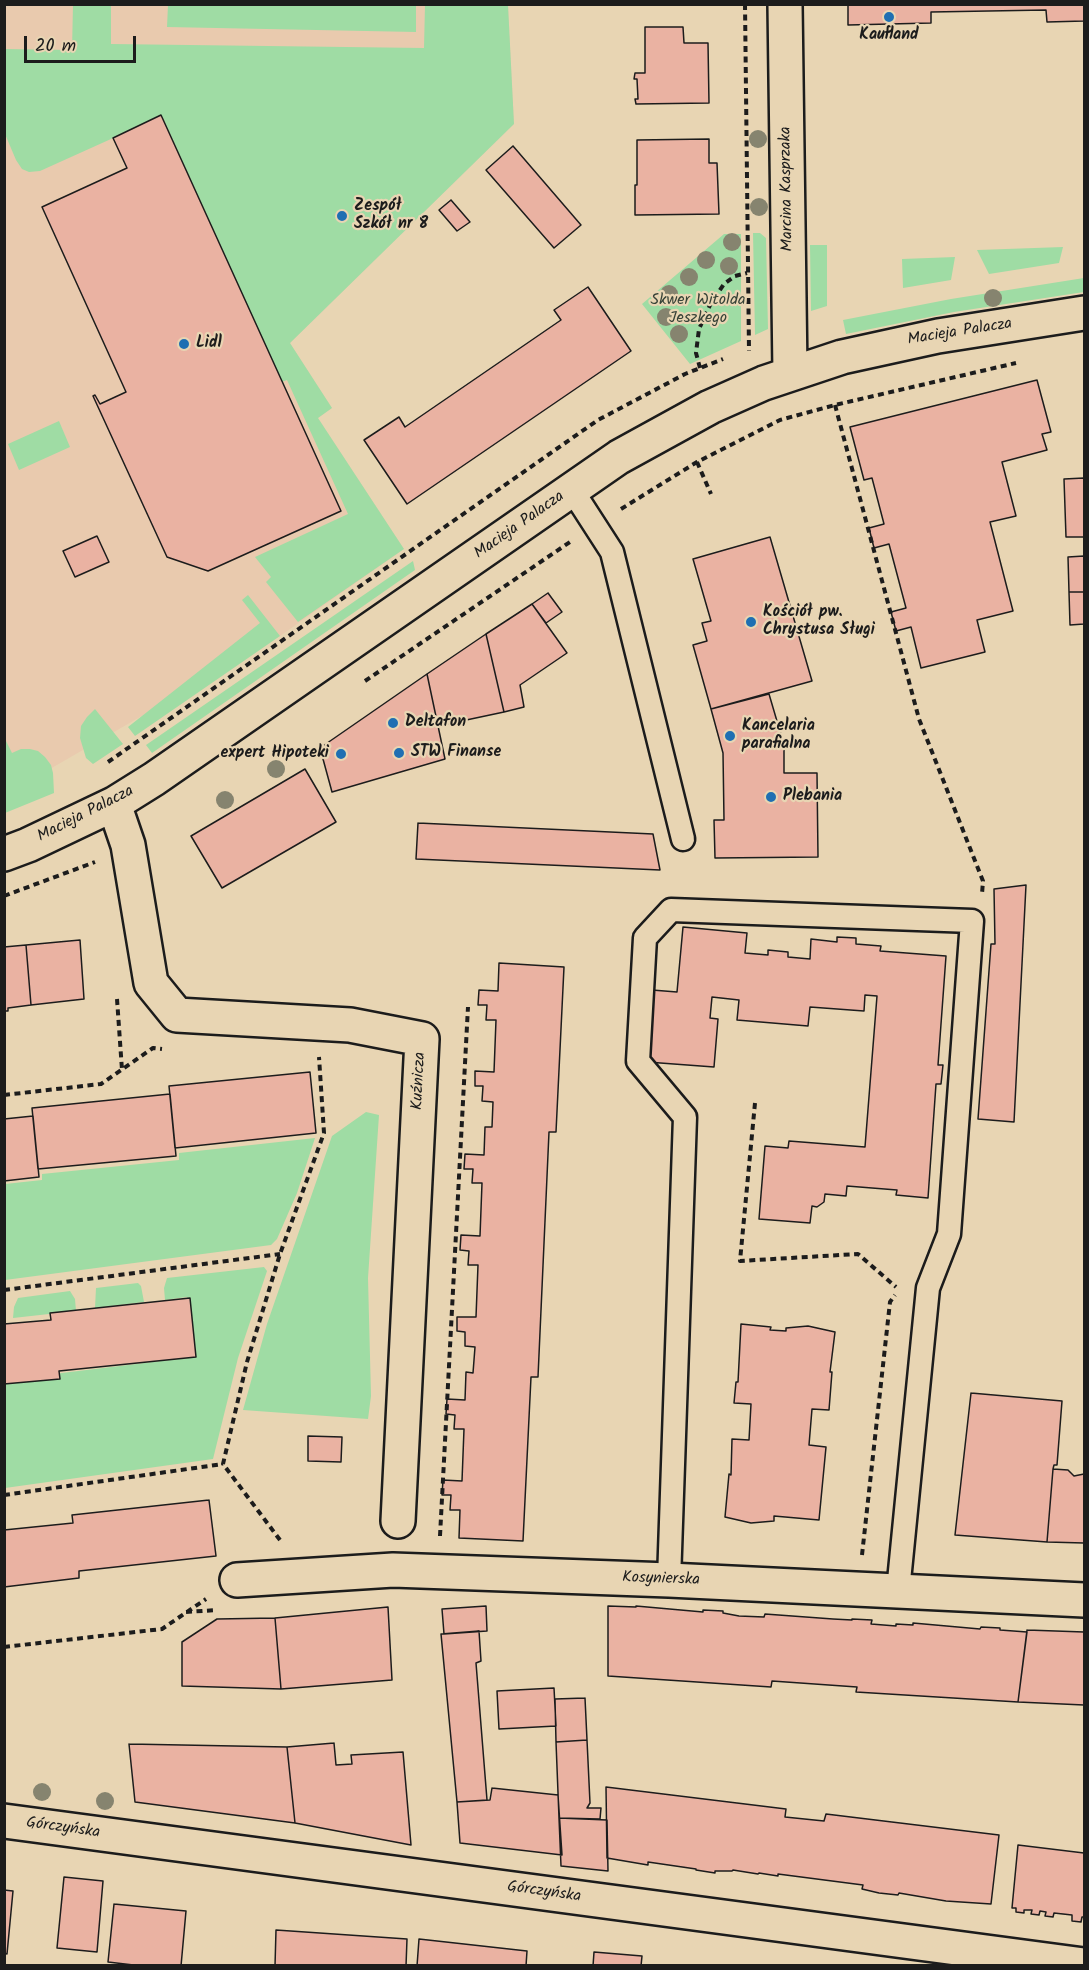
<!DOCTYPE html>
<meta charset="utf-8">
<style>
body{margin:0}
#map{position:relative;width:1089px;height:1970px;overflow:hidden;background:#e8d5b3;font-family:Kalam,sans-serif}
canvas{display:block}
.frame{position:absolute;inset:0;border:6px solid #1c1c1c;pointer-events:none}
.scale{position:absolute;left:24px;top:36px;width:112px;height:27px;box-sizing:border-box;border:3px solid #1c1c1c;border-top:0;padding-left:8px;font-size:18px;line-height:21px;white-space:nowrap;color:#1c1c1c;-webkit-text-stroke:4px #e8d5b3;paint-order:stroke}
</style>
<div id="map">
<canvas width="1089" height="1970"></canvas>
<div class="frame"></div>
<div class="scale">20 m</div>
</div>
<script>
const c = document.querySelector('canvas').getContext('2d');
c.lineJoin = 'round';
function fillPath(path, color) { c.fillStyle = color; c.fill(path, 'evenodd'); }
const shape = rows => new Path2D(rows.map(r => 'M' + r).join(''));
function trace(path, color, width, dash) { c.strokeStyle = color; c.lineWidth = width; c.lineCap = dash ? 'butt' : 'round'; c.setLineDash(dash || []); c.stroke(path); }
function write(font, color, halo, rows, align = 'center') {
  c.font = font + ' Kalam,sans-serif'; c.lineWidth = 4.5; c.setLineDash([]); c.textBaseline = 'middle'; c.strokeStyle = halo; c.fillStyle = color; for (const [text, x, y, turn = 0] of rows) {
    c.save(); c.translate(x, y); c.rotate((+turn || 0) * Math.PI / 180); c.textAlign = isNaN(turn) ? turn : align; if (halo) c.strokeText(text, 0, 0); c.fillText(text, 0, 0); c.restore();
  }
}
const built = shape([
 [5,5,508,5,514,124,290,343,332,408,318,418,404,549,280,636,5,795]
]);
const green = shape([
 [73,5,111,5,111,44,424,48,425,5,508,5,514,124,290,343,332,408,318,418,404,549,298,622,266,582,271,577,255,557,348,514,287,380,282,382,162,116,40,171,29,172,22,169,16,160,5,134,4,49,72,50],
 [168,5,416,5,416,32,167,27],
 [753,233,760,233,766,238,768,329,755,335],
 [724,234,741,234,741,341,690,364,642,304],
 [810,245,827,245,827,306,811,311],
 [1063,247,1059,263,989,274,977,250],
 [955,257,951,280,903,288,902,259],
 [1084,278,1084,292,954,312,846,334,843,320,951,299],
 [59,421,70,447,19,470,8,444],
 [413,561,415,570,152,753,146,745],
 [248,595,280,636,135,736,128,727,260,623,242,600],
 [95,709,123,744,93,764,86,758,80,738,81,726,87,717],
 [4,737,12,753,21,749,30,749,38,751,45,757,51,765,53,773,54,793,5,813],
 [366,1112,379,1115,368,1278,371,1396,368,1419,243,1410,267,1324,332,1136],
 [315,1138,297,1193,277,1239,271,1245,5,1280,5,1184,42,1180,42,1174,179,1160,179,1153],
 [264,1267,267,1271,238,1358,213,1459,5,1488,4,1380,194,1357,187,1297,165,1300,164,1288,167,1278],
 [138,1283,141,1286,144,1302,95,1308,96,1288],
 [70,1291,75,1299,76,1311,13,1318,14,1307,18,1298]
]);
const building = shape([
 [848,4,1084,4,1084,21,1047,22,1046,10,931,12,931,23,848,25,848,4],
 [645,27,683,27,684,43,708,43,709,103,636,104,635,99,638,99,637,79,634,79,635,73,645,73,645,27],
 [161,115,341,511,208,571,167,557,93,396,95,395,100,404,126,392,42,207,127,168,113,138,161,115],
 [709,139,709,163,717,163,719,214,635,215,635,185,637,185,637,140,709,139],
 [513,146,581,225,554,248,486,170,513,146],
 [451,200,470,222,457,231,439,210,451,200],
 [588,287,631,351,407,504,364,440,399,417,405,427,561,320,554,310,588,287],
 [1037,380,1051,432,1042,434,1047,450,1002,462,1016,516,990,522,1013,611,977,620,985,652,921,668,911,627,896,631,891,612,906,608,889,544,874,548,869,528,884,524,872,478,864,480,850,427,1037,380],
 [1084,478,1084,537,1066,537,1064,479,1084,478],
 [97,536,109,562,75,577,63,551,97,536],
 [770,537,812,681,711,709,693,645,707,641,702,623,711,621,693,559,770,537],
 [1084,556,1084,592,1069,592,1068,557,1084,556],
 [1069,592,1084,592,1084,624,1070,625,1069,592],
 [548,593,562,612,546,623,532,604,548,593],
 [532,604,567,653,520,685,524,707,504,712,486,634,532,604],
 [486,634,504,712,438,726,427,674,486,634],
 [427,674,445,759,332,792,320,748,427,674],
 [769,694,784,745,784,773,817,773,818,857,715,858,714,820,724,820,723,753,711,709,769,694],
 [305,769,336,822,222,888,191,836,305,769],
 [418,823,653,834,660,870,416,859,418,823],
 [1026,885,1014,1122,978,1119,991,944,995,944,994,889,1026,885],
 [683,927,747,933,745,953,768,955,768,950,788,952,788,957,810,959,811,939,837,942,837,937,856,938,856,944,881,946,880,951,946,956,938,1065,943,1065,941,1084,936,1084,928,1198,896,1195,897,1190,847,1186,846,1196,825,1194,824,1202,817,1207,812,1206,810,1223,759,1219,765,1146,788,1148,789,1141,865,1147,877,996,865,995,864,1011,810,1007,808,1026,737,1020,739,1000,712,997,710,1018,718,1019,714,1067,647,1062,652,990,677,992,683,927],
 [80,940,84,999,31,1005,26,945,80,940],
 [26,945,31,1005,8,1008,8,1011,4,1011,4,947,26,945],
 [499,963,564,967,556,1132,549,1132,538,1377,531,1377,523,1541,459,1538,460,1510,450,1510,451,1495,442,1495,443,1480,462,1481,464,1429,454,1429,455,1415,446,1414,447,1399,465,1400,466,1372,473,1373,475,1347,465,1346,465,1332,457,1331,457,1317,476,1317,478,1265,468,1265,469,1251,460,1250,461,1235,480,1236,482,1183,472,1183,473,1169,464,1169,465,1154,484,1155,485,1127,492,1127,493,1102,482,1101,483,1086,475,1086,475,1071,494,1072,496,1020,486,1020,487,1005,478,1005,479,990,498,991,499,963],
 [310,1072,316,1133,175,1148,169,1086,310,1072],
 [170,1094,176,1156,38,1169,32,1108,170,1094],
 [33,1116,39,1177,4,1181,4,1119,33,1116],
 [190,1298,196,1357,59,1371,60,1379,4,1384,4,1324,51,1320,50,1313,190,1298],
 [741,1324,771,1327,770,1330,786,1331,786,1328,808,1326,835,1332,830,1372,832,1372,829,1410,812,1409,809,1445,826,1447,819,1520,774,1516,774,1521,751,1523,725,1517,729,1474,731,1475,732,1439,749,1440,751,1404,734,1403,736,1382,738,1382,741,1324],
 [971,1393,1062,1401,1057,1465,1054,1465,1053,1469,1047,1542,955,1535,971,1393],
 [308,1436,342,1437,341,1462,308,1461,308,1436],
 [1053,1469,1068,1470,1074,1476,1084,1474,1084,1543,1047,1542,1053,1469],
 [209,1500,216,1556,79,1571,79,1578,4,1587,4,1530,73,1523,72,1515,209,1500],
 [486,1606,487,1631,444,1634,442,1609,486,1606],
 [608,1606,636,1607,636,1606,703,1612,703,1610,723,1611,723,1613,739,1616,764,1617,765,1614,833,1619,852,1620,852,1619,872,1620,871,1624,896,1626,896,1624,913,1625,913,1623,980,1629,981,1627,1000,1628,1000,1630,1027,1632,1018,1702,856,1692,857,1687,772,1681,771,1687,608,1676,608,1606],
 [388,1607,392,1680,281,1689,275,1618,388,1607],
 [275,1618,281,1689,182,1686,182,1642,217,1619,275,1618],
 [1027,1630,1084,1632,1084,1705,1018,1702,1027,1630],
 [479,1631,481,1661,476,1663,487,1800,457,1802,441,1634,479,1631],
 [554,1688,556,1726,499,1729,497,1691,554,1688],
 [585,1698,587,1740,556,1742,555,1699,585,1698],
 [587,1740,590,1803,587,1808,601,1808,600,1819,559,1818,556,1742,587,1740],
 [334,1743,336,1765,352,1764,351,1755,403,1752,411,1845,295,1823,287,1747,334,1743],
 [129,1744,287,1747,295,1823,135,1802,129,1744],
 [606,1787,786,1809,785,1817,824,1821,826,1814,999,1835,991,1904,946,1901,899,1893,898,1895,879,1893,862,1889,863,1885,778,1874,778,1876,759,1873,758,1874,733,1870,732,1871,715,1871,715,1873,696,1870,696,1869,648,1862,648,1865,607,1858,606,1787],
 [492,1788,558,1795,562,1855,460,1843,457,1802,490,1800,492,1788],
 [559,1818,607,1820,608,1871,561,1866,559,1818],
 [1018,1845,1084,1853,1084,1917,1082,1917,1081,1922,1072,1921,1072,1915,1054,1913,1053,1917,1045,1916,1046,1912,1040,1911,1039,1915,1031,1914,1032,1910,1024,1910,1024,1913,1016,1912,1016,1908,1012,1908,1018,1845],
 [64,1877,103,1881,97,1952,57,1948,64,1877],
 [4,1890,13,1891,7,1954,4,1953,4,1890],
 [114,1904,186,1911,181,1966,142,1966,108,1962,114,1904],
 [276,1930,407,1939,406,1966,275,1966,276,1930],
 [419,1939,527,1951,526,1966,417,1966,419,1939],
 [594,1952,642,1956,641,1966,593,1966,594,1952]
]);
const path = shape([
 [745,4,749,351],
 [700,368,696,353,699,329,711,303,724,284,735,276,747,273],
 [835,405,919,719,983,881,982,894],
 [697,462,711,494],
 [621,509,697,462,780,420,835,405,1016,363],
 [365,681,570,542],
 [108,762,598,420,685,374,723,359],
 [4,896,95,862],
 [117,999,122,1070],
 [4,1095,101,1084,153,1048,162,1049],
 [755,1103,740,1261,858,1254,896,1287],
 [4,1290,280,1254],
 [4,1495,223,1464],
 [440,1536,468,1007],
 [280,1540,223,1464,247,1362,280,1254,324,1133,319,1057],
 [862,1555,890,1302,895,1295],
 [186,1612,217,1610],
 [4,1647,162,1629,206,1599]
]);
const service = shape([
 [572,490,612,552,683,839],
 [669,1580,685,1117,638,1061,645,938,671,910,972,921,949,1234,928,1288,898,1591]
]);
const minor = shape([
 [785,4,790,373],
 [114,804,128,845,151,983,177,1015,350,1025,422,1039,398,1521],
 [4,854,28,845,114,804,154,779,619,457,710,407,764,383,842,357,938,336,1084,313],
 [237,1580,393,1570,669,1580,1084,1600],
 [4,1821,1084,1965]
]);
const trees = [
 [758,139],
 [759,207],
 [732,242],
 [706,260],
 [729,266],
 [689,277],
 [669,294],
 [993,298],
 [666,317],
 [679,334],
 [276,769],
 [225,800],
 [42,1792],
 [105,1801]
];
const markers = [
 [889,17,6,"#1f6fb2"],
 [342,216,6,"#1f6fb2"],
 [184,344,6,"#1f6fb2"],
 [751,622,6,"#1f6fb2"],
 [393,723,6,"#1f6fb2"],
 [730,736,6,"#1f6fb2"],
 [399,753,6,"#1f6fb2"],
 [341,754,6,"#1f6fb2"],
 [771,797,6,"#1f6fb2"]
];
const poiNames = [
 ["Kaufland",889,36,"center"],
 ["Zespół",354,207],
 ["Szkół nr 8",354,225],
 ["Lidl",196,344],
 ["Kościół pw.",763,613],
 ["Chrystusa Sługi",763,631],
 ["Deltafon",405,723],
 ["Kancelaria",742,727],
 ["parafialna",742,745],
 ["STW Finanse",411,753],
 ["expert Hipoteki",329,754,"right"],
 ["Plebania",783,797]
];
const streetNames = [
 ["Marcina Kasprzaka",788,189,-91],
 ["Macieja Palacza",960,333,-9],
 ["Macieja Palacza",520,526,-35],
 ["Macieja Palacza",86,815,-27],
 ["Kuźnicza",420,1081,-87],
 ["Kosynierska",661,1580,2],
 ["Górczyńska",63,1829,8],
 ["Górczyńska",544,1893,8]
];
const parkNames = [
 ["Skwer Witolda",698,301],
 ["Jeszkego",698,319]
];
fillPath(built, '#e9caae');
fillPath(green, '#9fdca4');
fillPath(building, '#eab2a2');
trace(building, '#1c1c1c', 1.5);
trace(service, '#1c1c1c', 27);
trace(minor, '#1c1c1c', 38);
trace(path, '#1c1c1c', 4, [6, 4.5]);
trace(service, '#e8d5b3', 22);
trace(minor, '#e8d5b3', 33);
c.fillStyle = '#86846f';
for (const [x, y] of trees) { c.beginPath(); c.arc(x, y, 9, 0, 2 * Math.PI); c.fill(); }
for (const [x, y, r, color] of markers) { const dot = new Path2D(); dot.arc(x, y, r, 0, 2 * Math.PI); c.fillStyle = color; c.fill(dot); trace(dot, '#e8d5b3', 2); }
write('bold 16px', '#1c1c1c', '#e8d5b3', poiNames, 'left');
write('16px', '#1c1c1c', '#e8d5b3', streetNames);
write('16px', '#364237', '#e8d5b3', parkNames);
</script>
